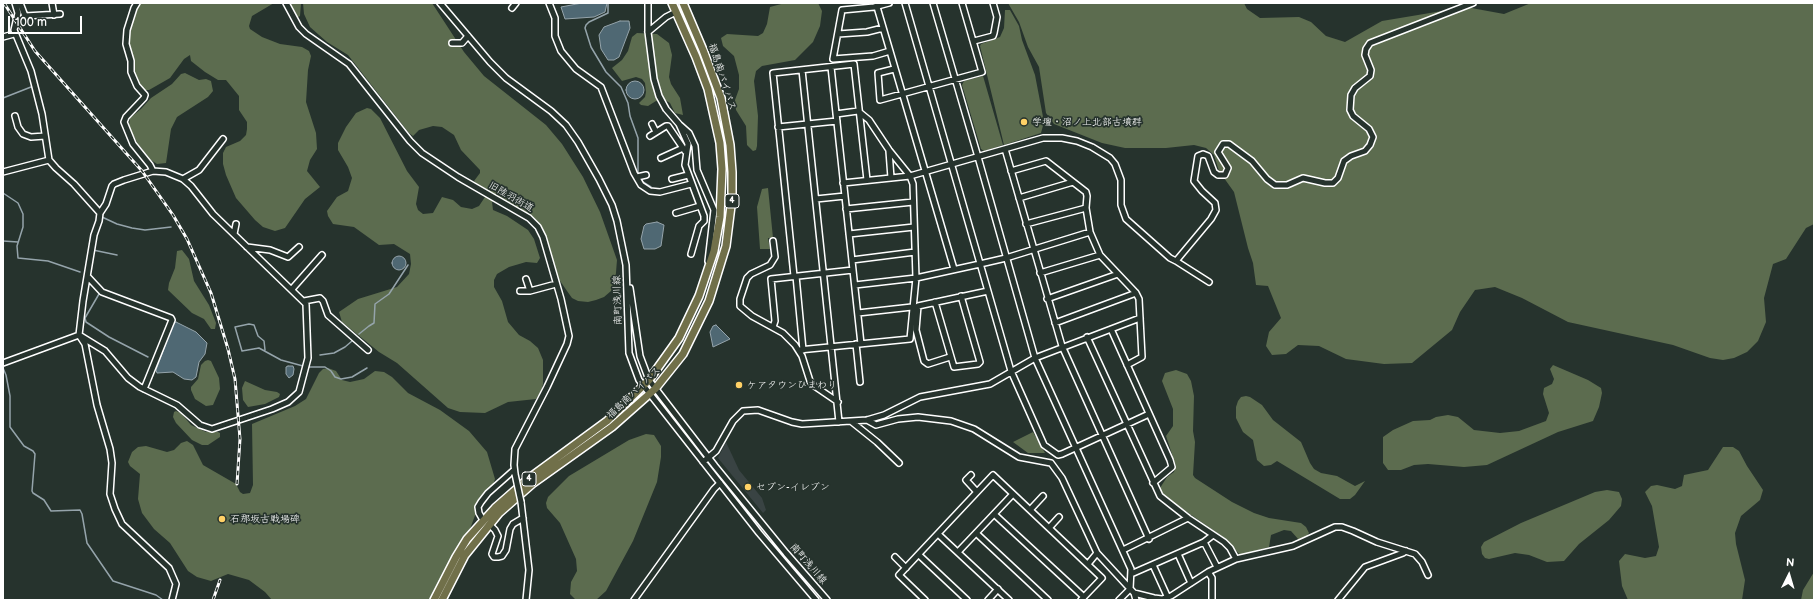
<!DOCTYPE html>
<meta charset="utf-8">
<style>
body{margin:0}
#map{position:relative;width:1817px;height:603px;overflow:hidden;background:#26332d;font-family:"Balsamiq Sans",sans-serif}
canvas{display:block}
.frame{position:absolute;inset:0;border:4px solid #fff;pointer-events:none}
.north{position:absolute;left:1769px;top:555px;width:40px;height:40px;-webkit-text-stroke:3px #26332d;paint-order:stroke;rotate:5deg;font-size:11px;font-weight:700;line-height:16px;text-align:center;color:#fff}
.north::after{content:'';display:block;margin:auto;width:14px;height:18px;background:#fff;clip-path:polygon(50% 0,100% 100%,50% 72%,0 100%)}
.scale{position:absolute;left:8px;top:16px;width:74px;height:18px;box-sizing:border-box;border:2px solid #fff;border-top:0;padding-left:5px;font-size:12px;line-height:14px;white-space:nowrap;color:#fff;-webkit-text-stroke:3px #26332d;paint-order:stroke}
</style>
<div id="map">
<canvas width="1817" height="603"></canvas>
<div class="frame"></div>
<div class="north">N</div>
<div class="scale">100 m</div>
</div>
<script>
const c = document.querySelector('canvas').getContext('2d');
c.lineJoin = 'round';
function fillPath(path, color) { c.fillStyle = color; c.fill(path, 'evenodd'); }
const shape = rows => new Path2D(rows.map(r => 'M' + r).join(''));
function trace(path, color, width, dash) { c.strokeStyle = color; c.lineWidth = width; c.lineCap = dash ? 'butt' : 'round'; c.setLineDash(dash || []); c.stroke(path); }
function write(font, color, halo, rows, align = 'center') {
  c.font = font + ' "Balsamiq Sans","Klee One",sans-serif'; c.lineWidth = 3.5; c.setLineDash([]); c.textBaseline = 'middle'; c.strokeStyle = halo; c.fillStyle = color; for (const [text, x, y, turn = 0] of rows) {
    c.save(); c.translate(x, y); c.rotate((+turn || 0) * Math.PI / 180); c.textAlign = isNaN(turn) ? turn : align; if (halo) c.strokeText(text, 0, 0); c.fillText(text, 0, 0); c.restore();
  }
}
const built = shape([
 [726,442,739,470,762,498,766,510,763,513,718,458]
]);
const green = shape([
 [140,3,274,3,252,16,249,26,250,29,262,37,280,44,302,47,309,51,311,56,308,70,306,102,316,133,317,149,310,160,307,171,320,187,305,199,285,228,275,231,263,227,255,220,236,198,226,175,223,164,223,153,226,147,240,141,246,135,247,129,247,122,239,110,239,96,226,80,218,80,205,72,191,61,190,55,184,59,170,78,149,90,144,90,138,83,132,70,127,36,135,9],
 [287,3,301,3,300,16,294,20],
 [303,3,432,3,464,52,484,76,546,125,562,144,583,177,600,212,617,260,615,285,611,291,604,297,596,300,588,302,578,301,572,298,567,291,556,275,546,240,540,226,506,202,498,198,492,202,493,210,507,216,528,230,534,239,540,258,537,263,526,262,509,267,497,274,494,280,494,287,502,301,508,322,519,335,530,341,538,348,543,360,543,384,541,392,536,399,508,402,485,413,460,412,448,408,397,363,379,352,342,322,339,312,358,299,397,287,409,274,411,264,410,254,394,244,379,245,354,227,333,224,328,216,327,211,337,197,348,191,352,178,348,167,338,150,338,143,346,127,356,113,367,108,371,109,380,118,407,171,419,187,416,204,418,210,423,214,433,213,442,197,453,200,461,207,472,209,479,206,487,194,474,181,480,173,480,170,461,150,454,135,442,127,433,126,419,130,413,136,409,133,348,55,327,42,310,27,304,14],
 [785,3,818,3,822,11,820,26,813,42,795,60,762,66,756,71,754,81,758,116,757,146,756,150,753,151,747,145,746,126,736,110,735,100,739,89,739,75,734,56,723,46,721,38,727,34,758,36,763,33,767,24,770,7],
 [1008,3,1244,3,1247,9,1260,18,1299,17,1311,22,1326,36,1345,42,1382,21,1466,7,1504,14,1531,3,1814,3,1814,224,1806,228,1786,259,1773,264,1764,298,1766,322,1758,341,1747,352,1734,358,1723,360,1710,358,1673,345,1568,322,1522,298,1495,287,1475,290,1460,312,1452,330,1412,363,1384,364,1346,359,1319,346,1298,345,1286,354,1272,355,1266,346,1269,332,1281,318,1268,286,1256,285,1253,263,1248,248,1234,192,1219,171,1214,155,1206,148,1194,145,1166,148,1125,148,1102,143,1054,124,1046,113,1039,67,1028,47,1019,22],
 [1005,10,1010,10,1019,26,1022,40,1035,75,1044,122,1041,133,1004,145,980,46,981,44,1000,37,1004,28],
 [637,33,657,34,669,43,672,55,669,77,671,84,680,98,683,115,675,113,670,103,665,100,656,101,648,106,641,105,639,103,645,97,646,92,645,83,642,79,636,77,622,81,612,68,622,60,628,51,632,37],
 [185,73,199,80,206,79,211,81,213,91,208,97,177,117,171,129,166,163,157,164,151,160,138,144,130,129,129,125,130,118,141,109,151,98,172,84,181,74],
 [983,76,1003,145,984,151,981,149,962,85,964,81],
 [768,188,773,238,768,238,770,249,760,249,757,207,762,189],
 [182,250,189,259,194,281,209,305,216,323,215,329,211,329,204,319,192,313,168,290,169,283,175,268,177,251],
 [208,360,211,361,219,378,220,389,213,405,206,406,195,399,191,390,191,387,198,379,201,365,205,361],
 [1553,365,1588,380,1601,388,1602,393,1599,407,1593,421,1558,432,1487,465,1464,467,1428,464,1414,465,1401,470,1388,470,1383,463,1383,437,1393,430,1413,421,1430,420,1436,417,1448,415,1458,417,1474,430,1500,433,1519,431,1546,421,1549,413,1543,394,1544,388,1552,384,1554,379,1550,369],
 [328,368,336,371,342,380,350,382,364,379,375,371,384,372,392,377,408,393,440,410,469,431,487,452,495,479,492,488,480,502,470,529,435,600,272,600,265,592,249,580,228,574,211,581,197,577,188,571,170,543,154,529,142,513,138,499,140,474,130,466,128,462,132,452,138,447,146,446,167,452,174,450,181,443,187,441,193,445,203,465,236,484,240,492,243,494,250,493,253,485,252,424,295,406,306,399,319,373,323,369],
 [1176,370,1187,374,1191,381,1194,396,1193,431,1195,442,1193,475,1195,478,1232,502,1254,513,1269,518,1301,523,1306,527,1309,533,1305,538,1299,540,1291,531,1284,530,1271,535,1269,547,1240,555,1226,539,1164,496,1160,488,1167,477,1174,472,1176,466,1166,436,1173,426,1173,409,1162,381,1165,373],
 [245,381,265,390,277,392,280,394,279,397,265,404,248,407,243,400,242,388],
 [1246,396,1250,397,1262,405,1273,420,1301,442,1310,463,1314,469,1321,473,1337,476,1355,486,1365,481,1355,495,1350,499,1340,499,1277,461,1271,465,1264,466,1257,460,1253,440,1243,432,1236,418,1236,407,1238,401,1241,397],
 [176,411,181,413,191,425,206,432,218,432,220,433,220,437,208,445,202,445,192,440,176,423,173,417,174,412],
 [1033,432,1045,453,1028,453,1013,442],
 [646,434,654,435,661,446,661,457,657,482,633,541,606,591,596,600,576,600,570,594,571,582,577,571,576,559,560,523,547,508,546,503,548,497,569,476,629,440],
 [1723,447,1733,447,1739,451,1747,466,1763,490,1760,500,1741,516,1735,533,1736,544,1745,580,1742,600,1628,600,1622,586,1619,561,1625,554,1645,558,1656,556,1659,547,1652,506,1645,492,1651,486,1657,485,1675,489,1682,486,1684,475,1708,470],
 [1607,490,1619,492,1622,499,1621,506,1609,520,1579,544,1564,561,1547,562,1529,555,1515,553,1489,559,1485,558,1482,554,1481,547,1484,542,1521,523,1595,492],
 [1814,572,1814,600,1801,600,1803,590]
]);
const water = shape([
 [582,3,607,3,605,12,594,17,565,19,561,7,582,3],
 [620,21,629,21,630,28,619,57,614,60,608,60,601,49,599,35,604,27,620,21],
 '626 90a9 9 0 1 1 18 0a9 9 0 1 1-18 0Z',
 [657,222,664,225,661,246,655,249,644,249,641,239,644,226,646,224,657,222],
 '392 263a7 7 0 1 1 14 0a7 7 0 1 1-14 0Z',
 [176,322,196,332,207,343,205,354,199,362,196,377,192,380,184,379,173,372,157,373,156,370,173,324,176,322],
 [716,325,730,339,713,347,710,332,713,326,716,325],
 [288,366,293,366,294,369,293,375,289,378,286,374,286,367,288,366]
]);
const stream = shape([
 [608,3,608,13,589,22,586,25,585,28,591,47,606,72,621,87,628,103,630,116,638,138,638,175],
 [3,98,31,87],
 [641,178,643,182,651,187],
 [3,193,18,203,23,214,23,227,17,246,18,258,48,261,80,272],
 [102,217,117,224,132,228,145,230,171,227],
 [3,241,18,242],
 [93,250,117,255],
 [99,294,85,318,86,322,109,337,148,357],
 [359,334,369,326,374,323,375,304,389,294,408,265],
 [265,350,264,341,258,336,254,325,249,324,235,327,242,351,259,348,281,360,303,366],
 [320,355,334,353,345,347,352,341],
 [308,367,325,367,331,371,335,377,341,379,352,377,367,368],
 [3,368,6,375,10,396,10,427,24,446,33,451,35,454,32,491,33,493,44,500,51,511,80,510,82,514,87,543,113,581,156,595,163,600]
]);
const minor = shape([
 [15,3,18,13,14,30,31,71,42,114,49,160,56,168,74,184,100,213],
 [20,3,25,16,60,14],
 [52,3,54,15],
 [137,3,134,8,127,30,126,44,131,61,131,72,137,86,145,95,144,98,126,117,124,122,133,144,150,165,153,171],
 [286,3,299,27,306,34,349,64,410,141,422,153,458,177,529,218,538,227,543,237,561,299,569,336,567,344,547,387,515,449,514,465,515,474],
 [440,3,490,62,506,78,551,111,566,125,578,142,599,179,612,205,617,221,626,265,629,353,639,380,759,533,816,600],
 [549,3,555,18,555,36,561,51,576,69,601,87,634,173,641,185,650,191,660,192,691,184],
 [648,3,648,32,654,79,659,96,666,109,679,124,688,144,685,165,704,216,704,221,699,226,691,254],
 [889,3,874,7,842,10,833,59,873,56,890,51],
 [905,3,1011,371,1044,445,1058,455,1062,454,1149,414],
 [933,3,978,157,1035,358,1131,569,1130,589,1119,600],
 [877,7,954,269],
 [512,8,516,3],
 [648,32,666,17,676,12],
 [838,34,867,32,883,28],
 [3,37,14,34],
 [974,41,993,36,994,33,997,17,993,3],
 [452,43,462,43,468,36],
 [831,67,861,344],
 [894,69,878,73,880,100,982,72,962,3],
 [802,70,839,422],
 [15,116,18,127,23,134,31,137,45,136],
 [652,124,656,132],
 [680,125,689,133,695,146,697,170,714,210,708,261],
 [778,127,837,121],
 [650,136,666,126,668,126,683,148],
 [1005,149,1062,346,1149,539],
 [889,151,891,178],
 [661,158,683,148,685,151],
 [1011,171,1046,161,1086,192,1087,196,1086,208,1090,232,1100,255,1136,293,1139,299,1142,357,1127,365],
 [3,172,49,160],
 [637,177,646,175],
 [183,179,199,170,223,139],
 [672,179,688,175],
 [843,183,910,176,1043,138,1062,138,1077,141,1092,147,1110,158,1115,164,1121,180,1121,205,1126,219,1170,258,1176,261,1211,219,1216,210,1215,203,1202,191,1194,181,1198,156,1203,154,1208,156,1214,172,1218,175,1225,175,1228,168,1218,152,1223,144,1229,144,1252,161,1267,179,1275,185,1287,185,1303,178,1325,183,1333,183,1338,178,1344,161,1351,156,1365,151,1370,145,1373,137,1369,129,1353,116,1350,110,1351,95,1355,88,1370,76,1371,70,1365,55,1366,49,1370,43,1473,3],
 [1019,198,1073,182],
 [816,199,845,196],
 [846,209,913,202],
 [676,213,700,206],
 [1026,224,1086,208],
 [234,234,236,224],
 [849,234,914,227],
 [773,241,775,257,770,265,751,274,747,278,740,299,740,306,752,316,783,333,795,345,802,356,810,381,813,385,838,402],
 [247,247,270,250,288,257,299,247],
 [852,260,915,252],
 [1176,261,1209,282],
 [1040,273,1100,255],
 [794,276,773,73,854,64,867,180],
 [796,276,803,350],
 [88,277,102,292,171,318,172,320,144,389],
 [526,279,530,291],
 [855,285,916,278,980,264,1006,258,1090,232],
 [630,288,640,356,649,380,715,466,786,553,827,600],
 [292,289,322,255],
 [520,291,530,291,556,284],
 [1047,299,1118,274],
 [304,301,320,298,323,301,328,315,368,350],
 [935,302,954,367,978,364,980,362,961,296],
 [858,313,912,307],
 [1055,323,1136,293],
 [773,327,775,321,771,279,853,270],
 [1111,329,1170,460,1172,467,1153,483],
 [79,335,105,351,128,378,140,387,177,405,200,425,212,429,272,409,288,402,299,392,308,358,306,304,213,214,191,186,183,179,166,172,153,171,124,180,114,184,112,186,106,204,100,213,99,221,94,235,83,301,79,335,85,344,97,405,110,449,112,463,110,494,115,509,122,524,169,568,176,584,172,600],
 [1087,337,1160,496,1188,518,1224,542,1230,548,1236,559],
 [856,344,860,382],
 [799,350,910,339,916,278,913,184,910,176,889,150,869,120,858,111,836,114],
 [950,357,928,364,924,361,916,330,918,306,988,291],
 [3,363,79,335],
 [867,420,876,425,898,419,918,417,951,421,974,429,1019,457,1051,463,1062,478,1097,553],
 [852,422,877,442,899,463],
 [703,462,716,451,733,421,743,411,758,410,792,422,802,424,867,420,884,415,920,397,990,384,1035,358,1140,318],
 [971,475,966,480,977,492],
 [521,502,529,570,526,600],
 [1030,510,1043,496],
 [994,514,1084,597],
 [483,520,479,513,478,507,481,502,488,493,514,470],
 [489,524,495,530,498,536,492,554,494,557,498,557,502,556,506,550,510,529,513,524,523,518],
 [1049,528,1059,517],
 [976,533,1048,600],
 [938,534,1009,600],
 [1204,542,1217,567],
 [1123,550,1188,518],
 [958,552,1013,494],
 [1178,554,1191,583],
 [919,555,967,600],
 [895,557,906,568],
 [1088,564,1097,553,1134,593,1136,600],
 [1153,565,1168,598],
 [1208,572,1212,578,1212,600],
 [1131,574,1204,542,1213,535],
 [1134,593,1154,598,1162,599,1171,596,1208,572,1236,559,1293,546,1335,527,1342,527,1353,531,1377,542,1415,554,1422,562,1428,575],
 [634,600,714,489,720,483],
 [925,600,899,575,993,475,1102,578,1081,600],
 [988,600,998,589],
 [1338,600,1365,567,1403,553,1406,551]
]);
const highway = shape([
 [434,600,456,557,467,539,495,508,528,479,607,421,649,380,679,338,699,296,714,251,720,217,722,169,720,143,708,89,696,57,672,3],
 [442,600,465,555,499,513,532,484,612,427,655,389,683,354,709,301,726,246,732,198,732,172,730,145,721,98,703,50,683,3]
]);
const rail = shape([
 [4,3,35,51,142,171,173,215,187,239,211,293,228,349,235,379,240,439,237,484],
 [213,600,220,580]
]);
const minorBridge = shape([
 [515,474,521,502]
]);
const markers = [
 [1024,122,4,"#ffd166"],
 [739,385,4,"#ffd166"],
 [748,487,4,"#ffd166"],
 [222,519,4,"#ffd166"]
];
const shields = [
 [732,201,14],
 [529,479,14]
];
const shieldNames = [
 ["4",732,201],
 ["4",529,479]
];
const streetNames = [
 ["福島南バイパス",722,77,72],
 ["旧陸羽街道",511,197,30],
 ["南町浅川線",618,300,-92],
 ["福島南バイパス",634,393,-44],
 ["南町浅川線",808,564,49]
];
const poiNames = [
 ["学壇・沼ノ上北部古墳群",1032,122],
 ["ケアタウンひまわり",747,385],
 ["セブン-イレブン",756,487],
 ["石那坂古戦場碑",230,519]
];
fillPath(built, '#394343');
fillPath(green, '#5c6c4f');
fillPath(water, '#4f6873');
trace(water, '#95a4ab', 1);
trace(stream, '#95a4ab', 1.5);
trace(minor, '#fff', 8);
trace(highway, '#fff', 10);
trace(minor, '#26332d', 5);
trace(highway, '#71704a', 7);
trace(rail, '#fff', 3);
trace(rail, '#26332d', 1.5, [4.5]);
trace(minorBridge, '#fff', 8, []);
trace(minorBridge, '#26332d', 5);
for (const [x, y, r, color] of markers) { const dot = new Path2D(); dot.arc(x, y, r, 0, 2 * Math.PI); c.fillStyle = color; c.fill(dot); trace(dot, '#26332d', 1.5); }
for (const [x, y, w] of shields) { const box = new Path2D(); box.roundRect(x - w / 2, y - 7, w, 14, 3); c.fillStyle = '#26332d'; c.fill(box); trace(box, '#fff', 1); }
write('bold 9px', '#fff', null, shieldNames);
write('10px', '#fff', '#26332d', streetNames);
write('10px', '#fff', '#26332d', poiNames, 'left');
</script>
